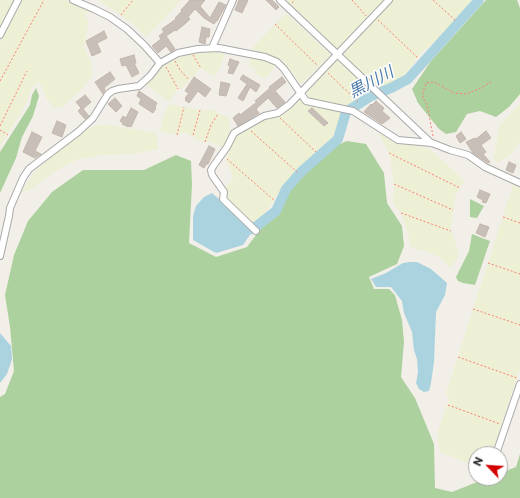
<!DOCTYPE html>
<meta charset="utf-8">
<style>
body{margin:0}
#map{position:relative;width:520px;height:498px;overflow:hidden;background:#f2efe9;font-family:Commissioner,sans-serif}
canvas{display:block}
.north{position:absolute;left:468px;top:446px;width:40px;height:40px;box-sizing:border-box;background:#fff;border:1px solid #a7a7a7;border-radius:50%;rotate:295deg;font-size:11px;font-weight:700;line-height:16px;text-align:center;color:#222}
.north::after{content:'';display:block;margin:auto;width:14px;height:18px;background:#d40000;clip-path:polygon(50% 0,100% 100%,50% 72%,0 100%)}
</style>
<div id="map">
<canvas width="520" height="498"></canvas>
<div class="north">N</div>
</div>
<script>
const c = document.querySelector('canvas').getContext('2d');
c.lineJoin = 'round';
function fillPath(path, color) { c.fillStyle = color; c.fill(path, 'evenodd'); }
const shape = rows => new Path2D(rows.map(r => 'M' + r).join(''));
function trace(path, color, width, dash) { c.strokeStyle = color; c.lineWidth = width; c.lineCap = dash ? 'butt' : 'round'; c.setLineDash(dash || []); c.stroke(path); }
function write(font, color, halo, rows, align = 'center') {
  c.font = font + ' Commissioner,"Noto Sans JP",sans-serif'; c.lineWidth = 3; c.setLineDash([]); c.textBaseline = 'middle'; c.strokeStyle = halo; c.fillStyle = color; for (const [text, x, y, turn = 0] of rows) {
    c.save(); c.translate(x, y); c.rotate((+turn || 0) * Math.PI / 180); c.textAlign = isNaN(turn) ? turn : align; if (halo) c.strokeText(text, 0, 0); c.fillText(text, 0, 0); c.restore();
  }
}
const farmland = shape([
 [0,0,14,0,0,27],
 [23,0,65,0,93,11,84,13,88,20,88,25,84,48,91,61,92,76,82,89,62,107,54,108,46,98,42,86,38,82,32,87,26,104,0,147,0,42],
 [98,0,181,0,162,21,145,37,138,28,121,15],
 [286,0,385,0,337,51],
 [393,0,473,0,441,38,422,52,405,76,378,90,341,54],
 [286,13,331,55,301,84,288,67,280,59,266,54,251,49],
 [198,51,216,51,225,54,219,69,214,77,201,68,189,80,182,89,178,89,169,102,146,85,158,68,164,63,178,56],
 [250,56,264,58,275,66,265,79,255,74,256,69,249,67],
 [337,59,373,92,349,108,310,98,307,95,306,90],
 [298,98,306,103,343,112,336,132,333,138,286,182,263,216,254,225,219,193,230,183,233,176,226,162,229,150,235,137,248,128,264,119,278,116],
 [169,104,200,110,213,110,218,114,229,117,230,135,224,148,210,142,201,142,185,132,177,135,160,131,163,116],
 [520,104,520,141,511,154,503,160,497,162,493,160,500,125],
 [104,124,156,133,158,149,134,154,101,155,76,160,53,173,31,189,22,192,35,171,44,163,87,128],
 [379,133,396,143,423,147,431,150,465,181,456,194,452,215,451,231,455,241,459,255,451,268,439,257,428,252,412,248,401,213,393,203,394,184,389,153],
 [513,185,520,187,520,369,493,450,488,454,476,454,476,464,474,466,440,452,437,433,449,400,446,393]
]);
const forest = shape([
 [486,0,517,0,520,8,520,94,509,107,496,117,480,111,467,114,456,132,446,134,439,129,418,103,412,89,431,61],
 [36,88,39,96,33,116,22,137,16,158,0,193,0,152,30,105,32,95],
 [347,141,366,144,384,173,387,203,402,226,404,246,397,264,369,277,374,289,389,289,395,295,402,320,404,342,401,377,415,398,434,444,435,488,452,492,487,478,500,478,500,473,516,467,520,454,520,498,0,498,0,397,5,394,14,371,10,327,5,295,14,255,28,221,52,192,83,170,144,170,176,155,191,161,192,184,189,243,216,257,247,247,262,227,278,214,286,193,307,170,328,149],
 [470,199,484,206,477,218,470,217],
 [472,234,490,241,475,285,463,283,458,281,456,277,469,251]
]);
const water = shape([
 [212,193,254,229,243,245,216,253,193,240,193,216,196,206,204,197],
 [409,262,417,262,431,269,447,283,445,295,436,312,434,362,431,383,429,391,424,392,419,389,416,383,418,372,417,359,414,350,412,332,404,313,402,301,391,287,376,287,371,279,386,273,403,263],
 [0,333,11,346,12,359,7,374,0,383]
]);
const river = shape([
 [245,230,253,229,276,211,286,189,301,172,338,139,346,112,371,96,391,88,408,79,479,0]
]);
const building = shape([
 [190,0,205,0,200,6,210,18,219,2,226,5,217,21,216,21,214,24,204,18,195,9,188,17,190,19,186,23,176,31,175,30,166,36,175,49,171,52,166,46,158,53,152,46,161,39,159,36,164,32,162,29,176,19,175,18,182,11,181,10,190,0],
 [239,0,248,0,242,13,235,10,239,0],
 [266,0,272,0,279,7,276,10,266,0],
 [202,27,210,29,209,37,206,37,205,44,199,42,202,27],
 [104,31,107,38,97,43,101,52,92,56,86,41,104,31],
 [134,55,136,63,134,63,139,73,132,77,126,65,122,66,120,59,134,55],
 [230,59,239,62,233,74,228,73,230,66,228,65,230,59],
 [110,72,115,79,104,88,105,90,103,94,95,82,110,72],
 [243,75,260,85,256,92,250,87,243,101,238,98,247,84,240,79,243,75],
 [194,77,211,89,205,97,198,91,189,103,185,100,187,99,185,98,189,93,185,91,194,77],
 [282,77,286,82,275,91,285,102,277,108,268,98,256,109,259,113,238,126,233,118,239,113,240,115,257,102,255,101,270,88,269,87,282,77],
 [221,82,230,84,226,96,219,95,221,82],
 [139,91,157,103,155,107,156,108,153,113,139,104,141,99,137,96,139,91],
 [85,95,91,102,83,109,89,116,85,119,78,111,81,108,76,102,85,95],
 [115,98,122,106,116,112,108,104,115,98],
 [376,101,384,108,382,111,390,118,382,124,364,112,371,104,372,105,376,101],
 [131,108,138,112,131,127,129,126,128,127,122,124,123,123,120,121,123,116,126,118,131,108],
 [312,108,328,123,324,126,308,111,312,108],
 [57,121,66,125,62,137,52,133,57,121],
 [486,131,491,138,481,145,486,152,483,154,490,162,488,163,473,153,466,142,475,138,476,139,486,131],
 [32,132,42,137,35,151,41,154,35,158,23,152,32,132],
 [461,132,466,139,460,143,456,136,461,132],
 [209,146,215,149,208,164,206,164,204,168,199,165,209,146],
 [509,162,516,165,513,173,506,170,509,162],
 [480,190,490,194,486,203,482,202,483,200,477,197,480,190],
 [480,224,489,227,485,237,476,233,480,224]
]);
const path = shape([
 [352,0,366,16],
 [433,0,456,21],
 [292,3,295,0],
 [121,15,133,0],
 [378,20,418,58],
 [275,24,318,66],
 [193,55,201,68],
 [175,61,180,70,189,80],
 [166,67,178,89],
 [328,73,358,102],
 [0,81,44,0],
 [280,118,316,152],
 [0,126,27,71],
 [0,130,8,135],
 [251,131,297,172],
 [177,135,184,107],
 [193,135,200,110],
 [433,136,427,105,423,98,423,92,426,83,434,82,454,93,466,94,479,89,491,82],
 [205,142,211,125,218,114],
 [389,153,460,188],
 [227,159,275,201],
 [394,184,453,210],
 [401,213,451,231],
 [503,217,520,223],
 [488,263,520,274],
 [473,309,520,325],
 [458,357,517,378],
 [448,405,500,424]
]);
const street = shape([
 [73,0,94,9,110,17,127,29,144,45,160,63],
 [280,0,431,143],
 [0,35,18,0],
 [212,48,233,0],
 [256,231,223,199,224,192,212,175,211,170,214,165,227,147,234,133,264,116,278,113,290,104,389,0],
 [0,256,9,216,10,208,23,178,29,169,78,132,93,118,108,94,112,91,118,89,139,86,150,76,160,63,178,53,198,49,219,48,265,57,277,62,284,69,306,101,353,111,398,140,432,143,450,150,468,155,485,167,520,183],
 [496,454,520,384]
]);
const waterNames = [
 ["黒川川",371,82,-28]
];
fillPath(farmland, '#eef0d5');
fillPath(forest, '#add19e');
fillPath(water, '#aad3df');
trace(river, '#aad3df', 10);
fillPath(building, '#c7bfb8');
trace(building, '#c4b6ab', 1);
trace(street, '#a9a9a9', 8);
trace(path, '#fa8072', 1, [2, 2]);
trace(street, '#fff', 6);
write('italic 16px', '#4a7aab', '#fff', waterNames);
</script>
